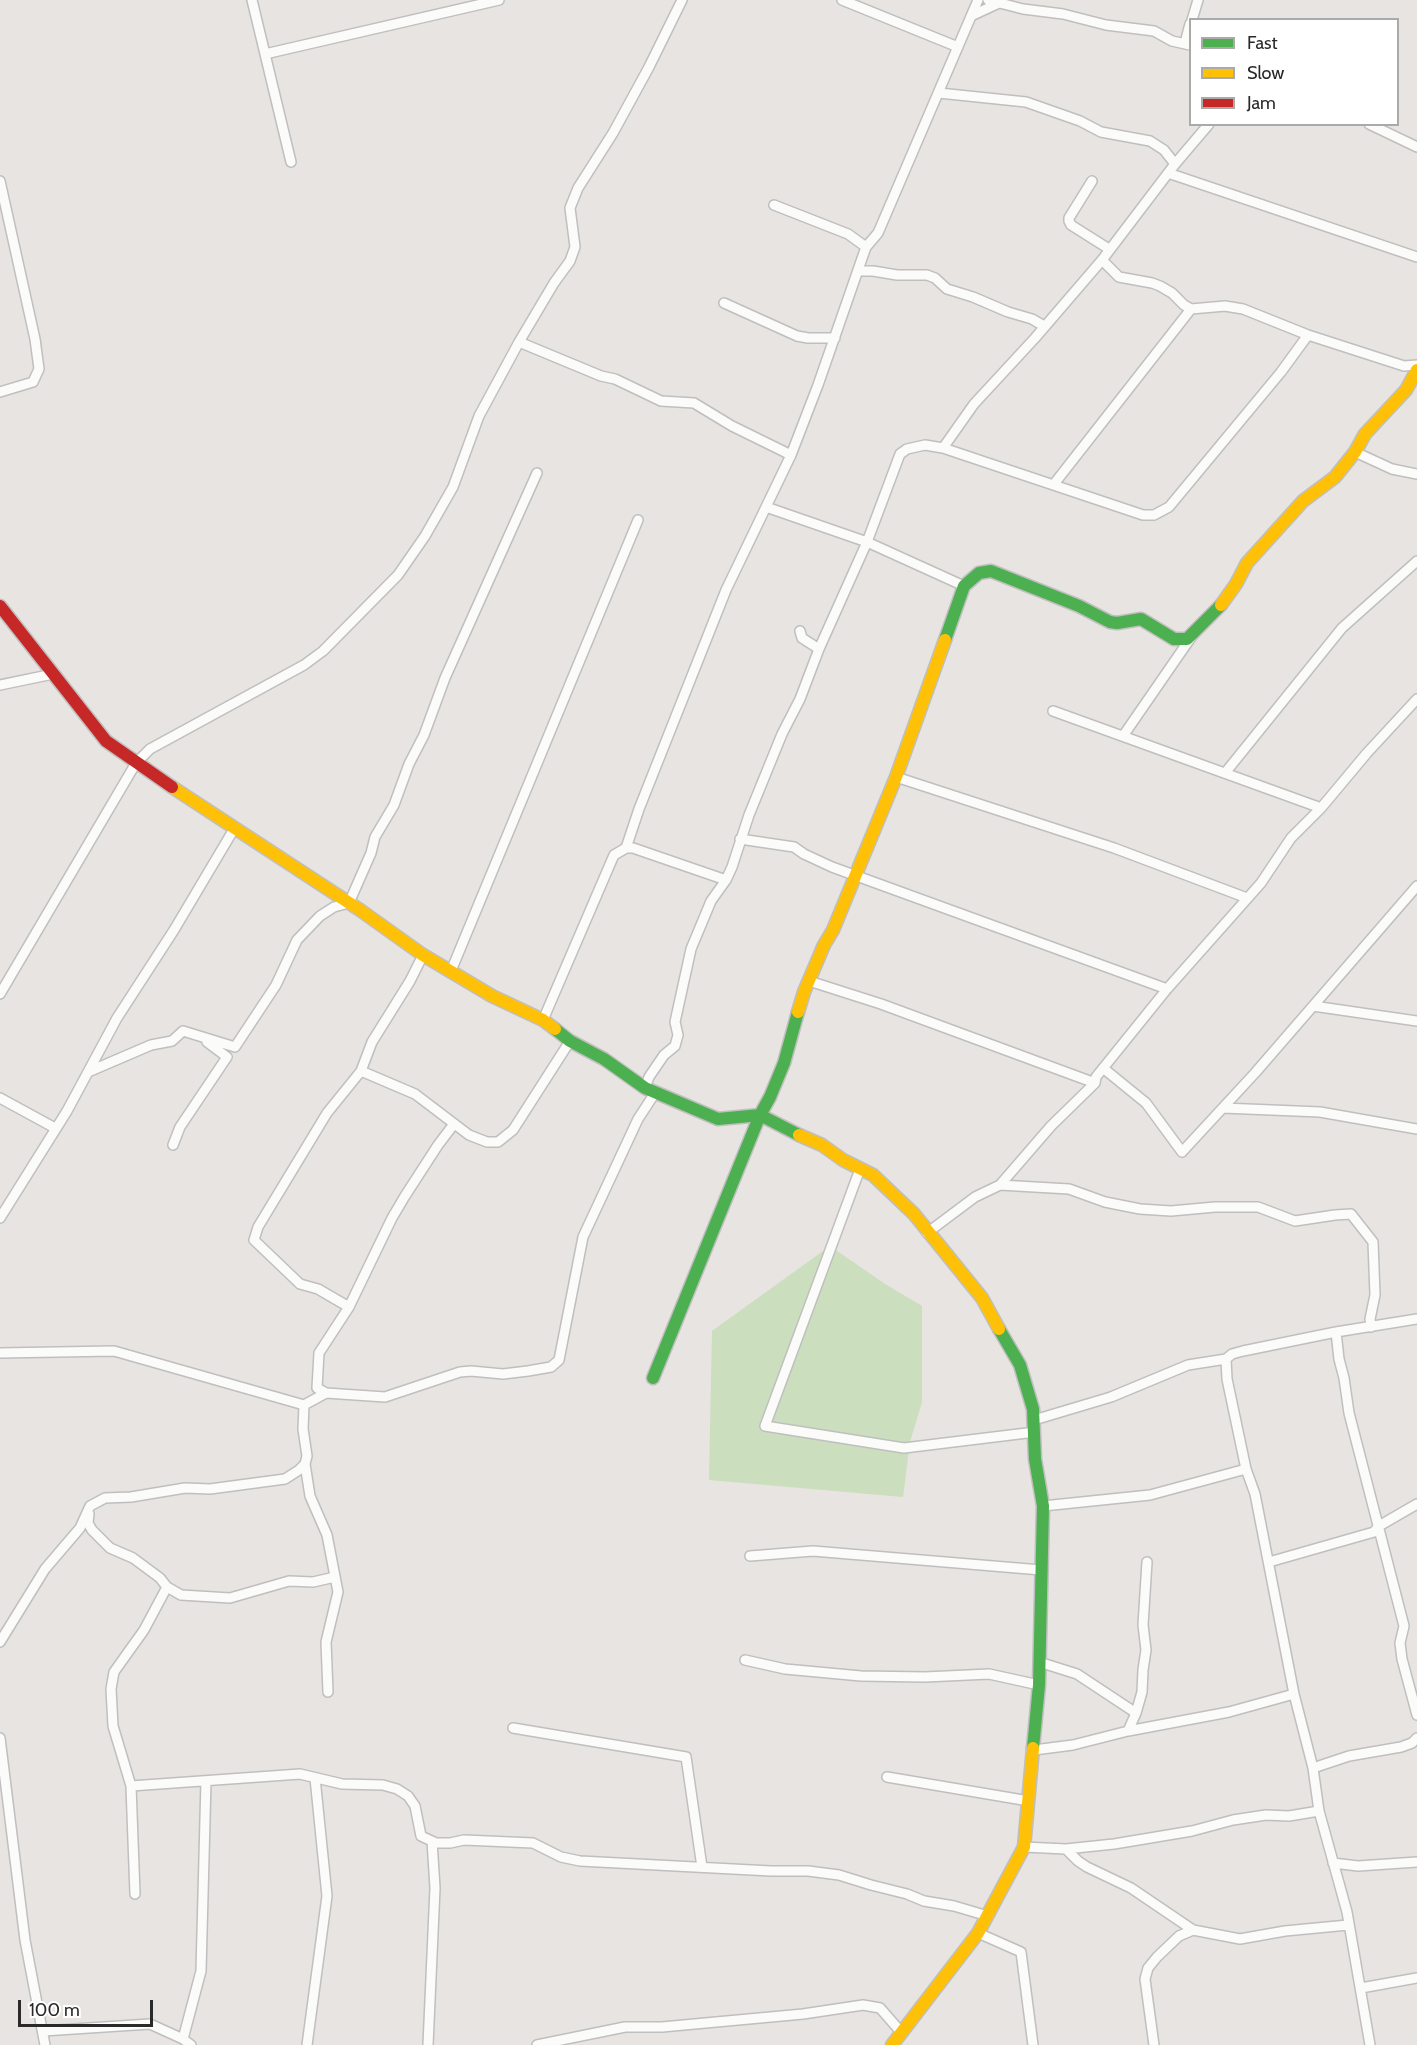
<!DOCTYPE html>
<style>
body{margin:0}
#map{position:relative;width:1417px;height:2045px;overflow:hidden;background:#e7e4e1;font-family:Cabin,sans-serif}
canvas{display:block}
.legend{position:absolute;left:1189px;top:18px;width:210px;height:108px;box-sizing:border-box;background:#fff;border:2px solid #aaa;margin:0;padding:8px 10px;list-style:none;font-size:18px;color:#2a2a2a}
.legend li{display:flex;align-items:center;gap:12px;height:30px}
.legend b{width:30px;border:2px solid #aaa}
.scale{position:absolute;left:18px;top:2000px;width:135px;height:27px;box-sizing:border-box;border:3px solid #2a2a2a;border-top:0;padding-left:8px;font-size:18px;line-height:21px;white-space:nowrap;color:#2a2a2a;-webkit-text-stroke:4px #fff;paint-order:stroke}
</style>
<div id="map">
<canvas width="1417" height="2045"></canvas>
<ul class="legend">
<li><b style="height:8px;background:#4caf50"></b>Fast</li>
<li><b style="height:8px;background:#ffc107"></b>Slow</li>
<li><b style="height:8px;background:#c62828"></b>Jam</li>
</ul>
<div class="scale">100 m</div>
</div>
<script>
const c = document.querySelector('canvas').getContext('2d');
c.lineJoin = 'round';
function fillPath(path, color) { c.fillStyle = color; c.fill(path, 'evenodd'); }
const shape = rows => new Path2D(rows.map(r => 'M' + r).join(''));
function trace(path, color, width, dash) { c.strokeStyle = color; c.lineWidth = width; c.lineCap = dash ? 'butt' : 'round'; c.setLineDash(dash || []); c.stroke(path); }
const green = shape([
 [830,1246,885,1284,922,1306,922,1402,910,1442,903,1497,709,1480,712,1331]
]);
const street = shape([
 [252,0,291,162],
 [842,0,958,47],
 [988,0,1023,9,1063,14,1106,25,1154,31,1172,41,1190,45],
 [971,16,999,3],
 [1192,20,1198,0],
 [1185,43,1190,24],
 [265,54,499,0],
 [939,93,1026,102,1080,121,1101,132,1150,141,1164,150,1175,164],
 [1369,124,1417,147],
 [1168,173,1417,257],
 [0,181,35,339,39,369,33,382,0,392],
 [1092,181,1069,218,1069,221,1071,225,1109,249],
 [866,247,878,233,978,0],
 [1102,260,1119,277,1152,283,1160,286,1172,293,1184,305,1191,309,1225,306,1243,309,1308,335,1404,366,1417,365],
 [858,271,873,271,897,275,927,275,935,278,947,289,973,297,1008,312,1032,319,1044,326],
 [724,303,797,336,808,338,835,338],
 [519,342,601,376,615,379,661,401,694,403,732,426,791,455],
 [943,448,974,404,1035,338,1102,260,1175,164,1209,124],
 [1355,452,1392,469,1417,474],
 [1054,484,1191,309],
 [766,507,867,542,900,454,907,449,925,445,943,448,1143,515,1154,515,1169,507,1281,372,1308,335],
 [819,649,867,542,964,586],
 [0,685,53,674],
 [1053,711,1321,808],
 [1123,736,1192,636],
 [1225,773,1342,628,1417,561],
 [896,777,1114,848,1247,898],
 [740,839,794,847,804,854,832,867,1167,989],
 [626,848,639,809,726,590,791,455,818,385,866,247,848,234,774,205],
 [451,971,638,520],
 [809,981,881,1004,1095,1083],
 [0,994,136,763,150,749,304,665,323,651,398,575,425,536,453,487,479,416,519,342,554,283,570,261,575,247,570,208,578,188,613,133,649,67,682,0],
 [1313,1006,1417,1021],
 [543,1020,614,855,626,848,633,848,726,880],
 [1103,1068,1146,1103,1182,1152,1255,1073,1417,886],
 [361,1071,415,1094,469,1135,487,1142,498,1142,513,1130,570,1041],
 [88,1072,151,1045,172,1041,183,1031,235,1047,276,985,297,940,320,916,334,907,349,903,371,853,375,837,394,805,409,764,424,735,445,678,537,473],
 [645,1088,649,1077,664,1055,675,1046,678,1035,675,1022,691,949,711,901,726,880,732,867,749,815,782,734,800,699,819,649,802,638,800,631],
 [0,1098,55,1128],
 [1223,1108,1320,1112,1417,1129],
 [454,1124,438,1145,405,1196,392,1218,349,1307,319,1353,317,1388,326,1393,385,1397,460,1372,471,1371,503,1374,528,1371,551,1367,559,1360,583,1237,638,1119,655,1093],
 [173,1145,180,1127,227,1057,207,1042],
 [860,1169,765,1426,904,1448,1035,1432],
 [1000,1185,1069,1189,1105,1202,1140,1209,1171,1211,1215,1207,1258,1207,1295,1221,1335,1215,1351,1214,1373,1242,1375,1295,1370,1319,1371,1327],
 [0,1218,67,1111,117,1018,174,930,234,829],
 [927,1233,975,1197,1000,1185,1051,1126,1095,1083,1096,1077,1167,989,1261,883,1291,838,1321,808,1367,753,1417,699],
 [349,1307,318,1289,300,1284,254,1240,258,1227,327,1113,361,1071,372,1042,410,981,423,955],
 [1336,1332,1339,1359,1344,1378,1349,1413,1404,1626,1400,1643,1402,1659,1417,1715],
 [0,1353,114,1351,304,1405,326,1393],
 [1226,1359,1227,1379,1246,1469,1255,1494,1294,1694,1313,1768,1319,1811,1347,1912,1370,2045],
 [1034,1420,1111,1397,1188,1365,1226,1359,1232,1354,1243,1351,1336,1332,1417,1319],
 [305,1464,310,1496,327,1535,338,1592,326,1642,328,1692],
 [1043,1506,1150,1495,1246,1469],
 [89,1514,88,1523,92,1530,110,1548,133,1558,160,1578,167,1587,144,1630,114,1672,111,1689,113,1726,131,1786,135,1894],
 [750,1556,813,1551,1041,1570],
 [1269,1562,1374,1532,1379,1526,1417,1504],
 [167,1587,181,1595,230,1598,289,1581,313,1582,335,1577],
 [0,1642,45,1569,80,1528,90,1506,105,1498,131,1497,185,1488,210,1489,285,1479,299,1470,305,1464,307,1456,303,1429,304,1405],
 [745,1660,785,1669,861,1676,925,1677,989,1674,1039,1685],
 [1039,1662,1077,1674,1136,1713,1128,1731],
 [1136,1713,1142,1692,1143,1670,1146,1650,1143,1625,1147,1562],
 [513,1728,686,1757,702,1867],
 [0,1738,25,1940,45,2045],
 [1034,1750,1073,1745,1128,1731,1229,1712,1294,1694],
 [1313,1768,1349,1756,1401,1747,1412,1743,1417,1738],
 [887,1777,1029,1801],
 [131,1786,300,1774,342,1784,383,1785,397,1789,408,1796,415,1806,421,1836,436,1843,450,1843,464,1840,533,1843,561,1857,580,1861,771,1871,808,1871,839,1875,871,1885,907,1894,924,1901,954,1906,988,1916],
 [1024,1847,1066,1849,1114,1844,1192,1831,1233,1820,1266,1815,1289,1816,1319,1811],
 [1066,1849,1078,1861,1087,1867,1131,1888,1193,1930],
 [1333,1863,1358,1866,1417,1862],
 [978,1933,1021,1952,1033,2045],
 [1361,1988,1417,1978],
 [43,2031,150,2024,183,2039,191,2045],
 [183,2039,201,1971,206,1781],
 [307,2045,327,1896,315,1778],
 [428,2045,435,1888,432,1841],
 [537,2045,625,2027,662,2027,803,2014,863,2005,880,2008,901,2032],
 [1154,2045,1145,1979,1148,1968,1157,1957,1179,1936,1193,1930,1240,1939,1285,1931,1348,1925]
]);
const fast = shape([
 [945,640,964,586,979,573,991,571,1079,606,1110,622,1117,623,1141,619,1174,639,1187,639,1221,605],
 [555,1029,570,1041,604,1059,645,1088,718,1119,760,1115,799,1135],
 [999,1329,1020,1365,1033,1409,1035,1459,1043,1506,1039,1685,1033,1748],
 [653,1378,760,1115,770,1097,784,1063,798,1012]
]);
const slow = shape([
 [1221,605,1236,584,1247,563,1303,501,1335,477,1355,452,1365,434,1406,390,1417,370],
 [172,787,360,910,423,955,492,996,543,1020,555,1029],
 [798,1012,804,992,824,945,833,930,896,777,945,640],
 [799,1135,822,1145,843,1160,873,1175,914,1214,982,1298,999,1329],
 [892,2045,978,1933,1024,1847,1033,1748]
]);
const jam = shape([
 [0,606,106,741,172,787]
]);
fillPath(green, '#cbdebe');
trace(street, '#c0bfbf', 12);
trace(fast, '#c0bfbf', 15);
trace(slow, '#c0bfbf', 15);
trace(jam, '#c0bfbf', 15);
trace(street, '#fbfbfa', 9);
trace(fast, '#4caf50', 12);
trace(slow, '#ffc107', 12);
trace(jam, '#c62828', 12);
</script>
